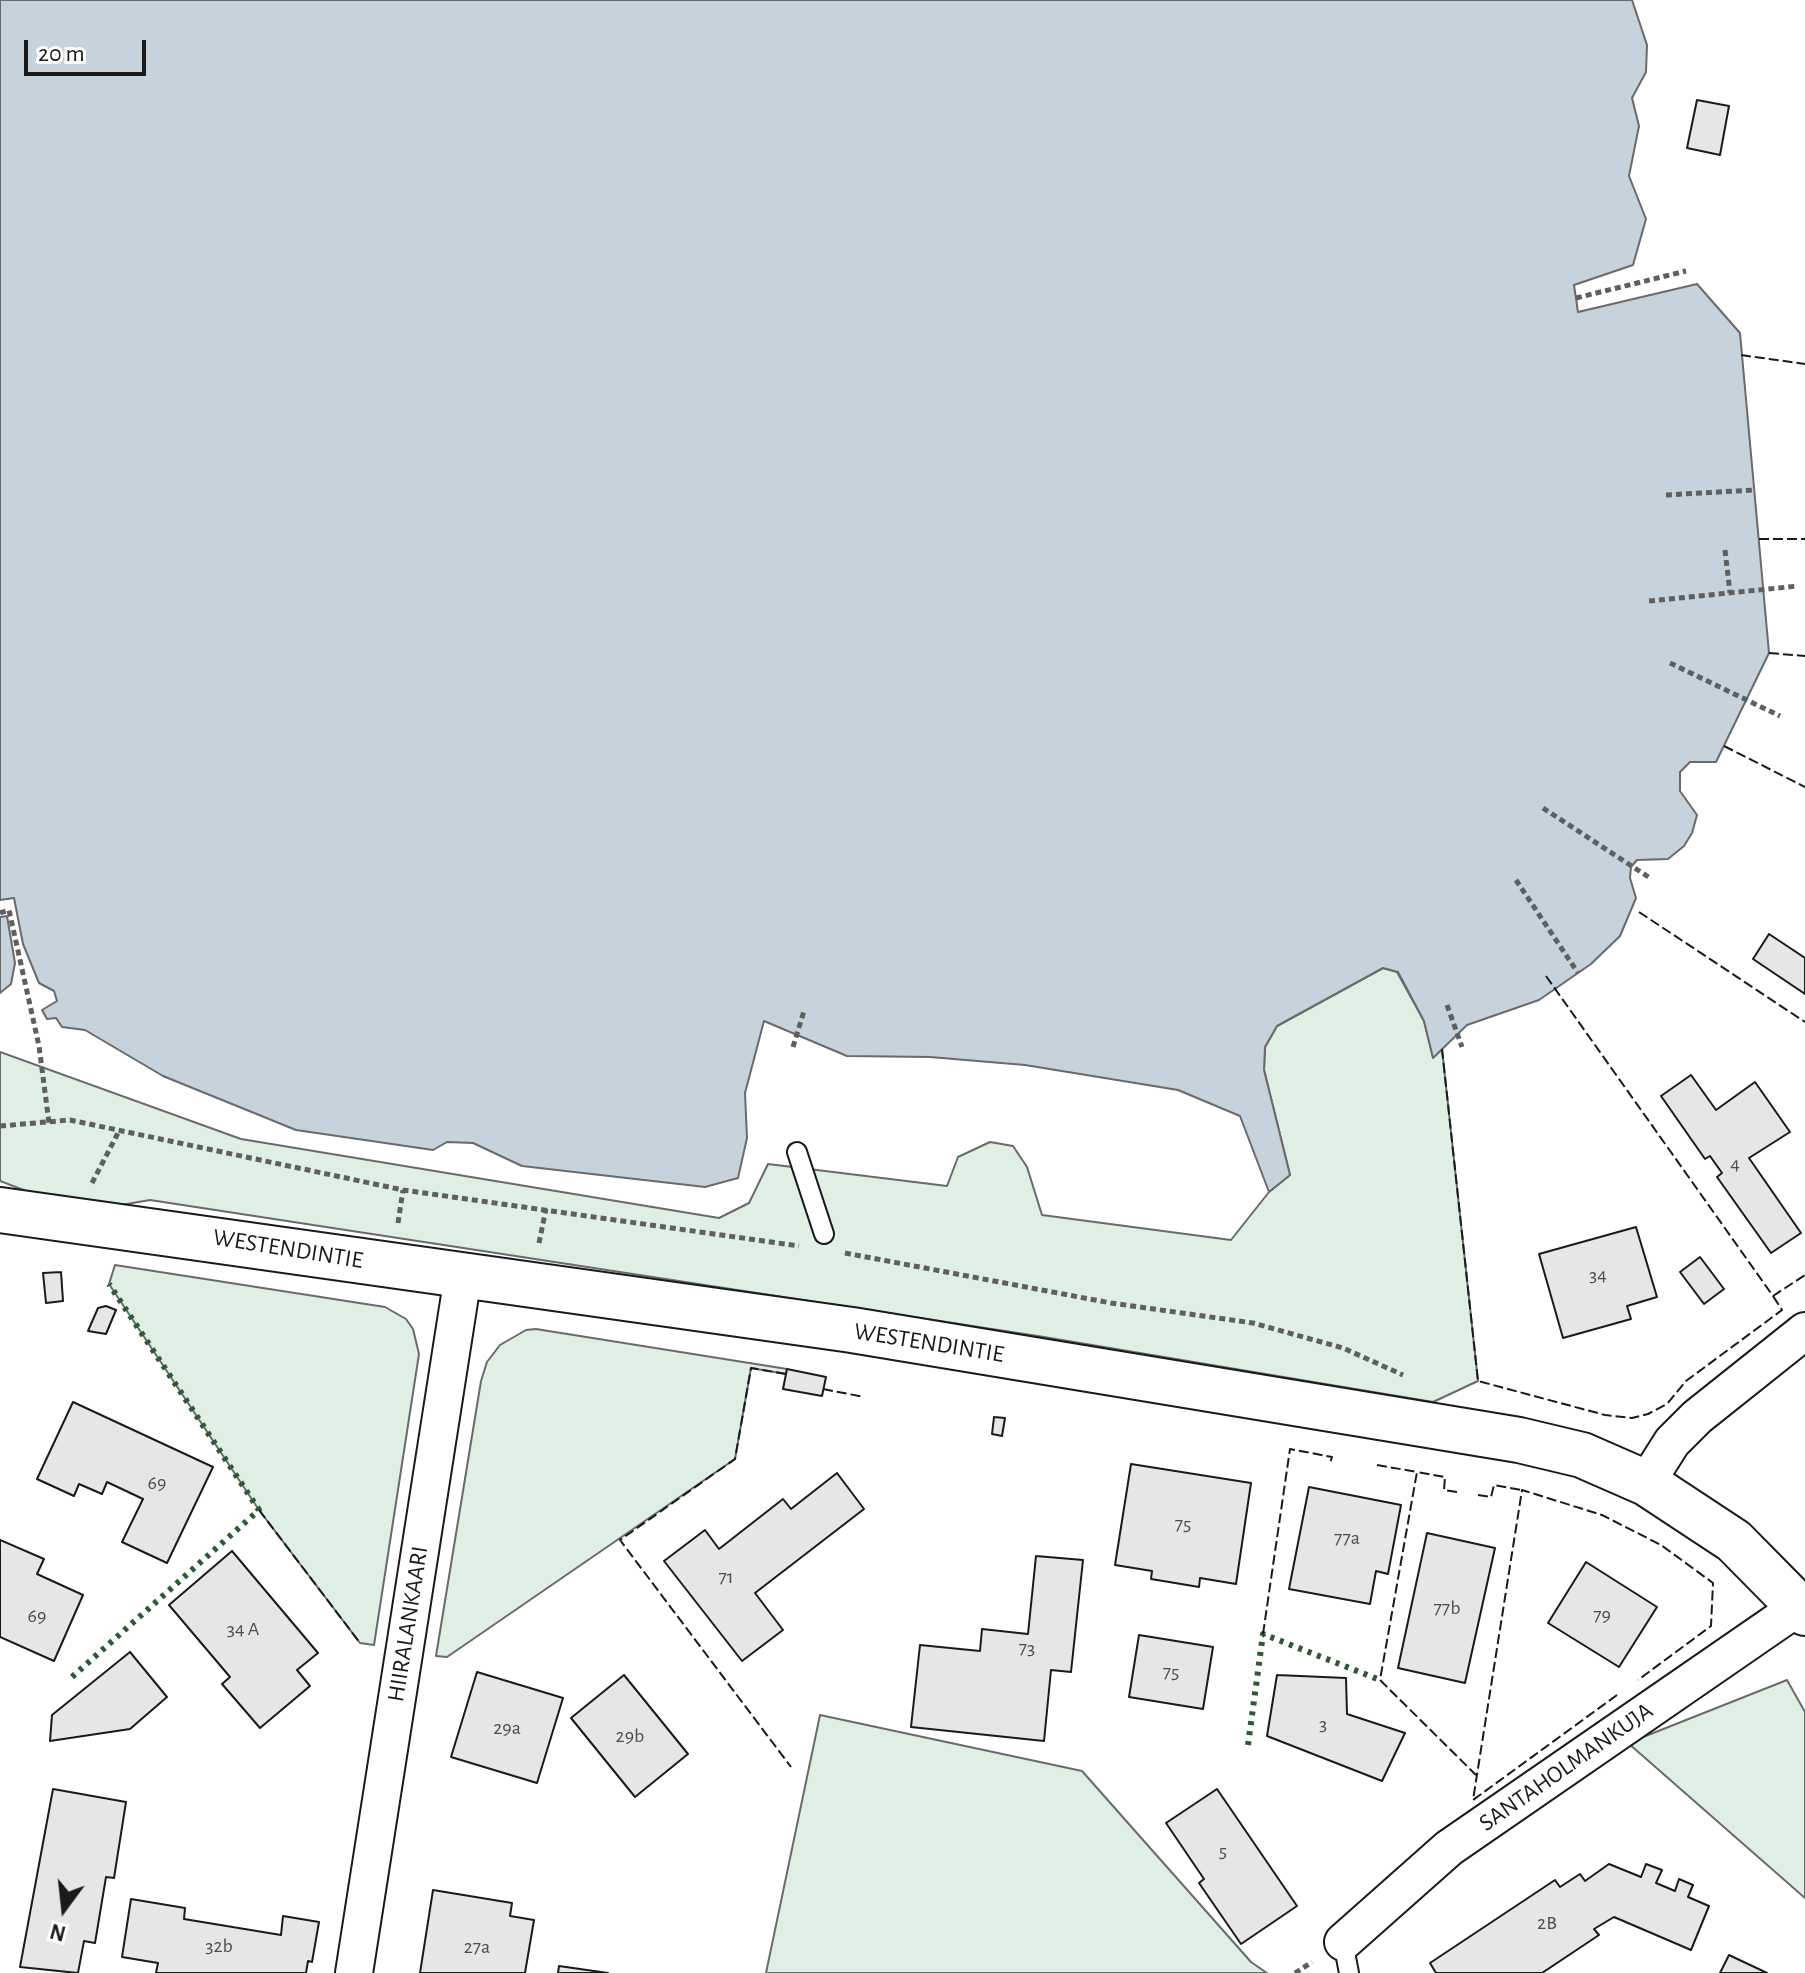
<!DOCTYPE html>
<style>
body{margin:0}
#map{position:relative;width:1805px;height:1973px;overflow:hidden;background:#fff;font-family:"Alegreya Sans",sans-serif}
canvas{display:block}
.north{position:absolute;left:24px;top:1869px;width:80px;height:80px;-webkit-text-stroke:6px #fff;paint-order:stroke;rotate:195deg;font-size:22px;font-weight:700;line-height:32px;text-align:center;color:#1a1a1a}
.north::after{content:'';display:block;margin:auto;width:28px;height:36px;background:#1a1a1a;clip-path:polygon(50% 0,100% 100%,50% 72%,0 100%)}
.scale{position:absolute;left:24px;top:40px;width:122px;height:36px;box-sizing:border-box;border:4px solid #1a1a1a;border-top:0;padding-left:10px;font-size:24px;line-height:28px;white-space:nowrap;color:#1a1a1a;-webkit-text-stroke:6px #fff;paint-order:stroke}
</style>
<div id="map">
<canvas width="1805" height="1973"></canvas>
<div class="north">N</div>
<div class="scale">20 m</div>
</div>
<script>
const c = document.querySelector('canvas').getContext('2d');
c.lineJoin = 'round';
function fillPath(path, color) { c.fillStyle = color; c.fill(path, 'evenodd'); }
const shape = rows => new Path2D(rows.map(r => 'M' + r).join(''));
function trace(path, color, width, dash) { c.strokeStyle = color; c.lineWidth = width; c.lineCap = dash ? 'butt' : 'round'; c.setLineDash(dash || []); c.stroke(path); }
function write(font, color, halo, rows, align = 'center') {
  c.font = font + ' "Alegreya Sans",sans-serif'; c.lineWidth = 6; c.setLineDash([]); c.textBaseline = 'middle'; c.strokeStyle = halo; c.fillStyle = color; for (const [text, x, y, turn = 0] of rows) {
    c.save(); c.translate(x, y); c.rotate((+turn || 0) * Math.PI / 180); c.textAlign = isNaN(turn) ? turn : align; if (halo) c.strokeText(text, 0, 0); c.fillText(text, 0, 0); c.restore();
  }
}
const green = shape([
 [1383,968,1397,972,1424,1021,1433,1057,1442,1049,1478,1381,1433,1402,1044,1337,150,1200,104,1208,60,1204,0,1181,0,1052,241,1139,719,1218,749,1203,768,1164,947,1186,958,1157,990,1142,1013,1146,1027,1167,1042,1215,1231,1240,1269,1192,1290,1175,1264,1070,1265,1047,1277,1026,1383,968],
 [115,1265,385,1307,406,1319,413,1329,419,1354,374,1645,360,1643,259,1510,109,1284,115,1265],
 [536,1329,787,1369,786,1374,751,1368,735,1459,447,1657,436,1656,481,1381,487,1362,500,1345,526,1330,536,1329],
 [1787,1680,1805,1712,1805,1898,1628,1743,1787,1680],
 [820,1715,1082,1771,1251,1962,1267,1973,766,1973,820,1715]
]);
const water = shape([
 [0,0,1632,0,1647,45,1646,72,1632,98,1639,126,1629,176,1646,219,1633,265,1574,285,1578,312,1697,284,1740,333,1769,653,1716,762,1690,762,1680,772,1680,791,1697,815,1692,833,1684,846,1668,859,1637,860,1631,867,1630,878,1636,898,1620,936,1591,964,1539,1000,1467,1025,1433,1058,1424,1021,1398,972,1383,968,1277,1026,1265,1047,1264,1070,1290,1175,1269,1192,1240,1116,1178,1090,1025,1065,930,1057,847,1056,764,1021,745,1093,747,1138,738,1178,705,1187,522,1166,473,1143,447,1142,433,1150,296,1130,163,1076,85,1030,62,1027,56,1018,47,1019,42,1010,57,1001,54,991,39,983,23,944,14,898,0,900,0,0],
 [7,916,15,963,11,984,0,993,0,917,7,916]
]);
const building = shape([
 [1697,100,1729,106,1720,155,1687,148,1697,100],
 [1769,934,1805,958,1805,994,1753,959,1769,934],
 [1691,1075,1716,1110,1755,1082,1790,1132,1749,1158,1801,1233,1771,1253,1717,1177,1722,1173,1710,1156,1705,1159,1661,1096,1691,1075],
 [1636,1227,1657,1297,1627,1306,1631,1319,1563,1338,1539,1254,1636,1227],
 [1700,1257,1724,1289,1704,1304,1680,1272,1700,1257],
 [61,1272,63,1301,46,1303,43,1273,61,1272],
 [106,1306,116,1310,106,1334,88,1331,98,1308,106,1306],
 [787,1369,826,1377,822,1396,783,1389,787,1369],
 [73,1402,213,1467,167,1563,122,1542,143,1499,107,1482,102,1494,79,1484,74,1496,37,1479,73,1402],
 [994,1417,1005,1418,1002,1436,992,1434,994,1417],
 [1131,1464,1251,1483,1236,1584,1200,1578,1199,1587,1151,1579,1152,1571,1115,1565,1131,1464],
 [837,1473,864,1509,755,1593,783,1630,742,1661,664,1561,705,1530,719,1549,783,1499,791,1509,837,1473],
 [1309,1487,1401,1505,1388,1574,1376,1571,1370,1604,1289,1589,1309,1487],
 [1427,1533,1495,1548,1465,1683,1398,1668,1427,1533],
 [0,1540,44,1559,37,1574,83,1595,54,1661,0,1637,0,1540],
 [232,1551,318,1653,297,1670,310,1686,260,1728,222,1684,230,1677,169,1605,232,1551],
 [1036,1556,1083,1560,1071,1672,1051,1670,1044,1741,911,1727,920,1645,980,1651,982,1629,1028,1634,1036,1556],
 [1586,1562,1657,1607,1619,1667,1548,1623,1586,1562],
 [1139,1635,1213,1647,1203,1709,1129,1697,1139,1635],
 [130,1652,167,1697,130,1729,50,1741,52,1715,130,1652],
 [477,1672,563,1698,537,1783,451,1757,477,1672],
 [624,1675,688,1754,635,1797,571,1718,624,1675],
 [1277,1675,1346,1678,1347,1714,1405,1733,1382,1781,1267,1736,1277,1675],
 [53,1789,126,1802,114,1878,106,1877,95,1943,84,1941,78,1973,20,1967,53,1789],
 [1217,1789,1297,1906,1241,1944,1199,1883,1204,1879,1166,1823,1217,1789],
 [1609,1864,1641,1877,1646,1864,1662,1870,1656,1883,1675,1891,1679,1879,1693,1885,1688,1897,1709,1906,1691,1950,1614,1917,1594,1929,1599,1935,1542,1973,1436,1973,1430,1963,1555,1880,1560,1887,1580,1874,1585,1881,1609,1864],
 [433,1890,512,1903,510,1916,534,1920,525,1973,420,1973,433,1890],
 [131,1899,185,1908,184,1919,281,1935,283,1916,319,1922,312,1962,308,1961,306,1973,156,1973,158,1963,122,1957,131,1899],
 [1729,1955,1767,1973,1720,1973,1729,1955],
 [559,1966,608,1973,558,1973,559,1966]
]);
const path = shape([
 [1576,298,1686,271],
 [1666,495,1754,490],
 [1725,550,1730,593],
 [1649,601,1798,586],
 [1670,663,1780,716],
 [1543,808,1650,878],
 [1516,880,1578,973],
 [0,913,9,910,39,1046,49,1123],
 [1447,1005,1462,1047],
 [793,1047,804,1011],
 [0,1126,70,1120,403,1190,799,1246],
 [92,1183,118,1133],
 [398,1223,403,1190],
 [539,1243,546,1209],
 [845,1253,1111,1303,1253,1323,1343,1348,1403,1375],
 [1295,1973,1312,1962]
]);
const service = shape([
 [797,1152,824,1234],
 [1343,1942,1349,1973]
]);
const minor = shape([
 [1646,1483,1672,1442,1697,1417,1805,1331],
 [1343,1942,1449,1848,1800,1606],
 [354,1973,463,1276]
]);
const tertiary = shape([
 [0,1210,852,1330,1519,1440,1582,1455,1646,1483,1734,1541,1805,1613]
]);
const hedge = shape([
 [72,1677,259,1510,109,1284],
 [1248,1745,1263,1634,1380,1680]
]);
const fence = shape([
 [1741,355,1805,364],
 [1759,539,1805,539],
 [1769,653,1805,656],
 [1724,746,1805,787],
 [1639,912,1805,1022],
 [1546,976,1773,1296,1805,1275],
 [1442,1049,1478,1381,1605,1415,1632,1418,1648,1414,1667,1404,1686,1381,1782,1310,1773,1296],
 [786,1374,751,1368,735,1459,620,1540,791,1767],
 [823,1389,864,1397],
 [1377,1465,1417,1472],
 [1457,1492,1444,1490,1445,1477,1417,1472,1380,1680,1476,1775],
 [1478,1495,1491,1497,1494,1485,1522,1490],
 [259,1510,360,1643],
 [1263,1634,1290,1449,1332,1457,1330,1463],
 [1617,1695,1473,1800,1522,1490,1602,1515,1661,1545,1713,1583,1711,1626,1638,1680]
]);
const numberNames = [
 ["4",1735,1164],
 ["34",1598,1275],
 ["69",157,1483],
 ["75",1183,1524],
 ["77a",1347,1538],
 ["71",726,1577],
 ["77b",1447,1608],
 ["79",1602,1615],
 ["69",37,1616],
 ["34 A",243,1629],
 ["73",1027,1648],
 ["75",1171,1672],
 ["3",1323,1724],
 ["29a",507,1728],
 ["29b",630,1736],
 ["5",1223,1851],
 ["2B",1547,1923],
 ["32b",219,1946],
 ["27a",477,1947]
];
const streetNames = [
 ["WESTENDINTIE",288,1249,9],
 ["WESTENDINTIE",929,1343,9],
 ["HIIRALANKAARI",408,1624,-81],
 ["SANTAHOLMANKUJA",1566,1767,-35]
];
fillPath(green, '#e0efe3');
trace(green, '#6a6a6a', 2);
fillPath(water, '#c6d2dc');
trace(water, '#6a6a6a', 2);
fillPath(building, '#e6e6e6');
trace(building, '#1a1a1a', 2);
trace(service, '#1a1a1a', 22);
trace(minor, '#1a1a1a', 40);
trace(tertiary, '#1a1a1a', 48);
trace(path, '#5f5f5f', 5, [6, 4]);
trace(service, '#fff', 18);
trace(minor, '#fff', 36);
trace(tertiary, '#fff', 44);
trace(hedge, '#2b5a34', 6, [4, 6]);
trace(fence, '#1a1a1a', 2, [10, 4]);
write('20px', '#4d4d4d', null, numberNames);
write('24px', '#1a1a1a', '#fff', streetNames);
</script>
